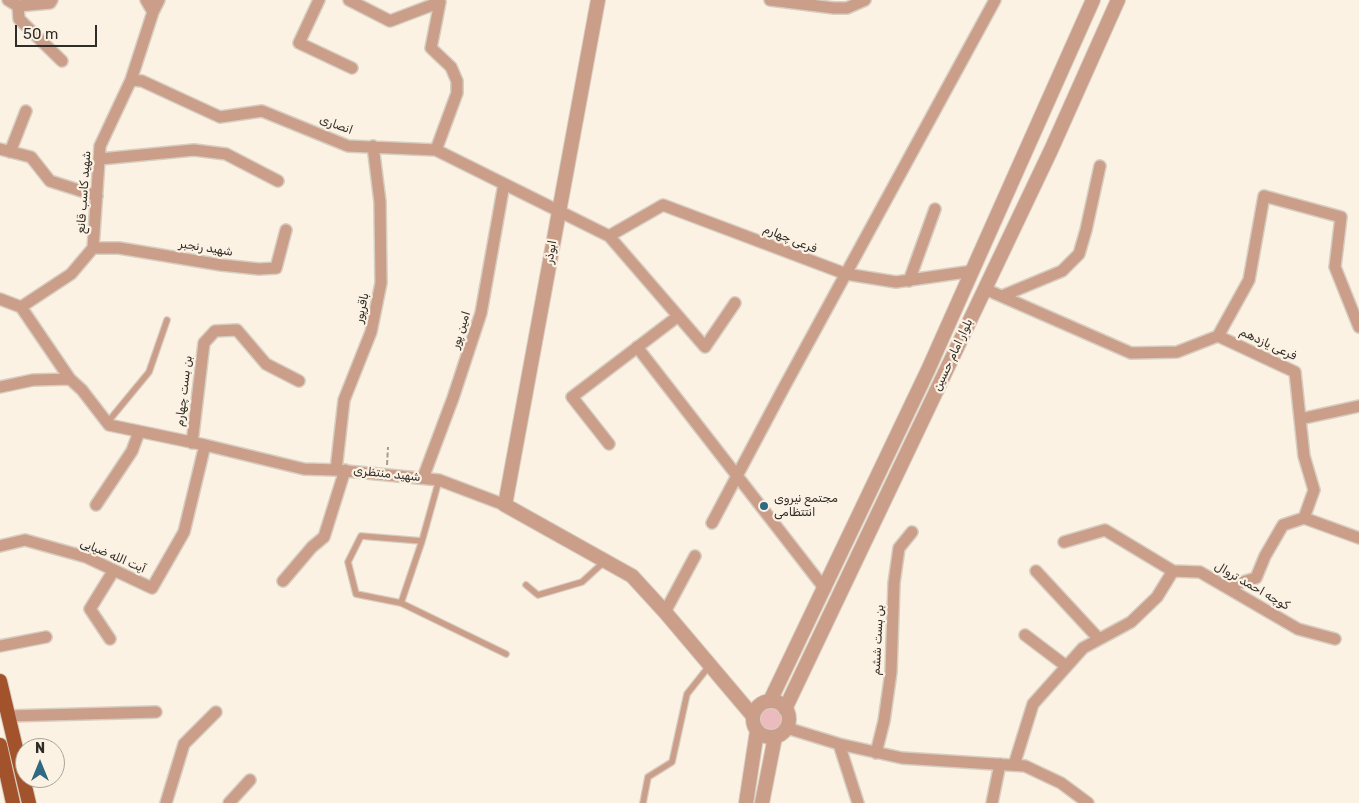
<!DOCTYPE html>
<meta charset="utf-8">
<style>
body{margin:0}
#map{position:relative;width:1359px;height:803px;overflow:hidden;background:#fcf2e4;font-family:Rubik,sans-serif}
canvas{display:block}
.north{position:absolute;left:15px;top:738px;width:50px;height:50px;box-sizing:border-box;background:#fcf2e4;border:1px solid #aaa398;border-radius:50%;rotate:0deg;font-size:14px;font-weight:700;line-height:20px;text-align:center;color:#302c27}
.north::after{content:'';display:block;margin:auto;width:18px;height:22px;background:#306982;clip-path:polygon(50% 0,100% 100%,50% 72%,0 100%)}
.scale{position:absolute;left:15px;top:25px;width:82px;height:22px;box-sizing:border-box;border:2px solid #302c27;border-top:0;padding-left:6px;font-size:15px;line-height:18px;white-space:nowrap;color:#302c27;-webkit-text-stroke:4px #fcf2e4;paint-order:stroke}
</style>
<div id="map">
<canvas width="1359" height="803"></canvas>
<div class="north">N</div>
<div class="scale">50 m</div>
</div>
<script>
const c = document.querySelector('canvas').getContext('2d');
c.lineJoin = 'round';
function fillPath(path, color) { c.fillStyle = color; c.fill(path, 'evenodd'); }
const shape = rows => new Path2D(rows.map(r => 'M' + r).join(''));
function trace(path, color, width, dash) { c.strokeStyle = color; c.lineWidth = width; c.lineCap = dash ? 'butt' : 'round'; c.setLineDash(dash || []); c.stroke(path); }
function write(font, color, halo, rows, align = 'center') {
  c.font = font + ' Rubik,Cairo,sans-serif'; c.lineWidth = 4.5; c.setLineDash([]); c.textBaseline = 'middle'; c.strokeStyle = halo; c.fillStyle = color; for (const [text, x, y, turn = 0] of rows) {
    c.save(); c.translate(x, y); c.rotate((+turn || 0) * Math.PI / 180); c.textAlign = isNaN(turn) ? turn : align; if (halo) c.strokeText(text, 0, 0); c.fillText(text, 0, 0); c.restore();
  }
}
const green = shape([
 '756 719a15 15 0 1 1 30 0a15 15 0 1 1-30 0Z'
]);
const path = shape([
 [387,465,388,447]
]);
const service = shape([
 [107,423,149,372,167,320],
 [422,541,401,603,356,594,348,562,361,536,422,541,439,480],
 [526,585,538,595,582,582,605,561],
 [401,603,506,654],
 [643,803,648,777,672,762,687,694,710,665]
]);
const minor = shape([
 [8,0,18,6,50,3,52,0],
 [319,0,299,43,352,68],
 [349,0,390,21,440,2,431,48,451,67,457,81,457,93,436,150],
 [770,0,834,8,847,8,865,0],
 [18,6,19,19,62,61],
 [153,12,159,0],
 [131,80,142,81,220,117,262,111,348,146,436,150,609,236,705,347,735,303],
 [0,149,31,157,50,181,97,196],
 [10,152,26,111],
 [100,159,194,150,226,154,278,181],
 [609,236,663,205,846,274,896,282,973,271],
 [93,248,119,248,221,265,259,269,276,268,286,230],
 [909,281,935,209],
 [985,289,1131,353,1177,352,1218,336,1295,372,1304,456,1314,490,1304,518,1283,525,1265,556,1256,578,1226,587],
 [1002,296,1062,271,1079,254,1086,230,1100,166],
 [0,299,21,307,70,379,82,390,109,425,205,445,304,469,336,470,439,480,505,505],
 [21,307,71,274,93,248,100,146,131,80,153,12,146,0],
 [1218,336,1249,280,1264,196,1341,217,1335,267,1359,327],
 [637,347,825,589],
 [0,387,33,380,70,379],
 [1300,419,1359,406],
 [192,443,204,343,215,331,237,330,266,364,299,381],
 [609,444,572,397,677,317],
 [336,470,344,400,371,332,381,283,380,202,373,146],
 [423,478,453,398,481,313,504,184],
 [96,505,132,451,139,432],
 [1304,518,1359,538],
 [712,523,782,391,995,0],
 [1064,542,1105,530,1173,571],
 [0,546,25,540,86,557,152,588,184,532,205,445],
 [1036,571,1099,639],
 [283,581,312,547,324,537,345,470],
 [665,612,695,556],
 [1025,635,1066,666],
 [110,639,90,609,114,570],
 [0,646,46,637],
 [8,716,156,712],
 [787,728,839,744,902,758,1025,766,1061,783,1088,803],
 [839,744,858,803],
 [876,753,884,721,891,672,894,583,899,548,912,532],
 [1014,765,1033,704,1083,648,1131,622,1157,597,1173,571,1200,572,1298,629,1335,639],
 [166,803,184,744,216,712],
 [229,803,250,780],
 [992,803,1000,764]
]);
const tertiary = shape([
 [598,0,505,505,632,576,665,612,753,716],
 [770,701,928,370,1093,0],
 '753 719a18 18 0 1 1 36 0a18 18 0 1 1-36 0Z',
 [785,709,1051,150,1118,0],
 [746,803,757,731],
 [762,803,775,737]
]);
const primary = shape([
 [0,681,29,803],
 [0,745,13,803]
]);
const markers = [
 [764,506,5,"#306982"]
];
const streetNames = [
 ["انصاری",336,125,20],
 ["شهید کاسب قانع",84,192,-86],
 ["فرعی چهارم",790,239,22],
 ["شهید رنجبر",206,248,9],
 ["ابوذر",551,252,-80],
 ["باقرپور",362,308,-78],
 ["امین پور",461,330,-72],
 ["فرعی یازدهم",1268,344,25],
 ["بلوار امام حسین",953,355,-65],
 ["بن بست چهارم",184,391,-83],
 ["شهید منتظری",387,474,6],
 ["آیت الله ضیایی",113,556,23],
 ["کوچه احمد تروال",1252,586,30],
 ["بن بست ششم",878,640,-87]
];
const poiNames = [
 ["مجتمع نیروی",774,499],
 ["انتتظامی",774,513]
];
fillPath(green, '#ebbbbd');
trace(service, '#d7cec2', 8);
trace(minor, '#d7cec2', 14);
trace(tertiary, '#d7cec2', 16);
trace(primary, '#d7cec2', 16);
trace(path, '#a49d93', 2, [5, 2.5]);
trace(service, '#cb9e89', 5.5);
trace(minor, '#cb9e89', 11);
trace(tertiary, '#cb9e89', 14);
trace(primary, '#a2532b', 14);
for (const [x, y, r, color] of markers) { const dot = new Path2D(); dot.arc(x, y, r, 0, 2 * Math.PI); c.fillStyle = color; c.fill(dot); trace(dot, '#fcf2e4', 2); }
write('12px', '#302c27', '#fcf2e4', streetNames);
write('12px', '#302c27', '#fcf2e4', poiNames, 'left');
</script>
